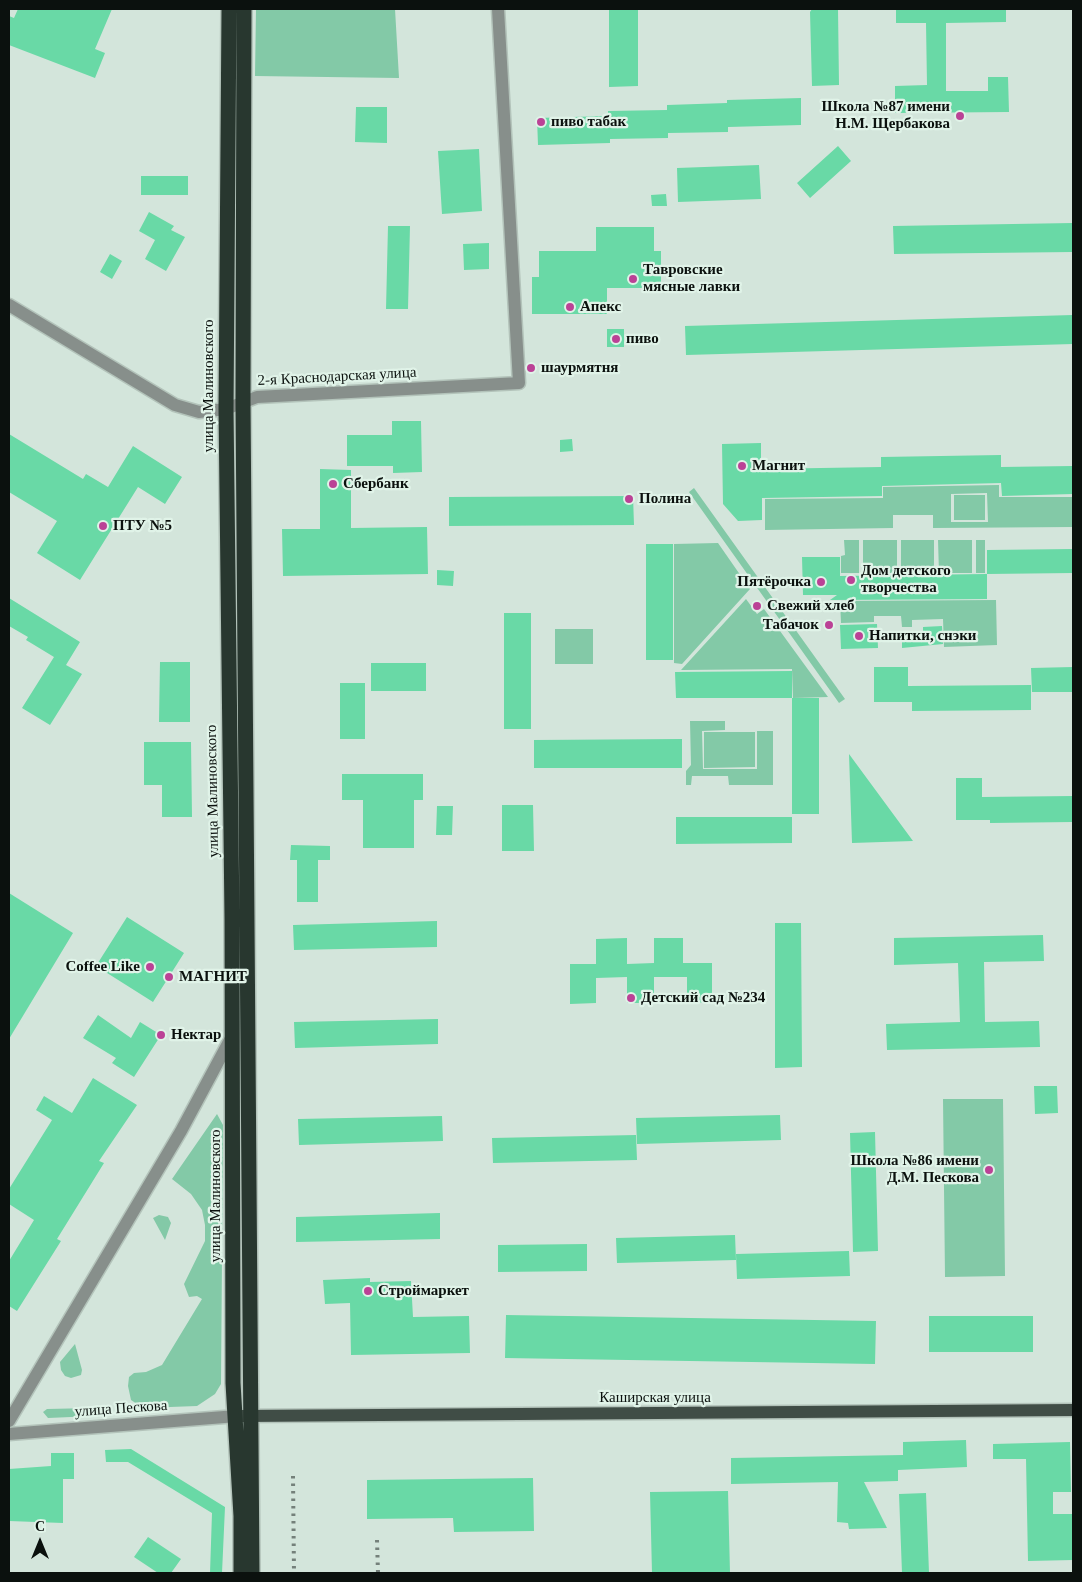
<!DOCTYPE html>
<meta charset="utf-8">
<style>
body{margin:0}
#map{position:relative;width:1082px;height:1582px;overflow:hidden;background:#d3e5db;font-family:"Times New Roman",serif}
canvas{display:block}
.frame{position:absolute;inset:0;border:10px solid #0b110e;pointer-events:none}
.north{position:absolute;left:15px;top:1517px;width:50px;height:50px;-webkit-text-stroke:4px #e0f3e8;paint-order:stroke;rotate:0deg;font-size:14px;font-weight:700;line-height:20px;text-align:center;color:#0b110e}
.north::after{content:'';display:block;margin:auto;width:18px;height:22px;background:#0b110e;clip-path:polygon(50% 0,100% 100%,50% 72%,0 100%)}
</style>
<div id="map">
<canvas width="1082" height="1582"></canvas>
<div class="frame"></div>
<div class="north">С</div>
</div>
<script>
const c = document.querySelector('canvas').getContext('2d');
c.lineJoin = 'round';
function fillPath(path, color) { c.fillStyle = color; c.fill(path, 'evenodd'); }
const shape = rows => new Path2D(rows.map(r => 'M' + r).join(''));
function trace(path, color, width, dash) { c.strokeStyle = color; c.lineWidth = width; c.lineCap = dash ? 'butt' : 'round'; c.setLineDash(dash || []); c.stroke(path); }
function write(font, color, halo, rows, align = 'center') {
  c.font = font + ' "Times New Roman",serif'; c.lineWidth = 4.5; c.setLineDash([]); c.textBaseline = 'middle'; c.strokeStyle = halo; c.fillStyle = color; for (const [text, x, y, turn = 0] of rows) {
    c.save(); c.translate(x, y); c.rotate((+turn || 0) * Math.PI / 180); c.textAlign = isNaN(turn) ? turn : align; if (halo) c.strokeText(text, 0, 0); c.fillText(text, 0, 0); c.restore();
  }
}
const green = shape([
 [256,9,395,9,399,78,255,76],
 [999,485,999,497,1073,497,1073,527,933,528,933,515,893,515,893,528,765,530,765,499,883,498,883,487],
 [987,493,988,522,951,522,951,494],
 [694,488,845,699,839,703,689,492],
 [954,495,985,495,985,520,954,520],
 [844,540,859,540,859,573,841,573,841,556,845,555],
 [863,540,897,540,897,573,863,573],
 [901,540,934,540,934,573,901,573],
 [938,540,972,540,972,573,939,573],
 [976,540,985,540,985,573,976,573],
 [718,543,750,589,682,664,674,663,674,544],
 [746,599,757,614,764,609,828,697,793,698,792,669,681,670],
 [996,600,997,645,944,647,943,619,912,620,912,627,902,627,901,616,874,616,874,622,841,623,840,601],
 [555,629,593,629,593,664,555,664],
 [690,721,725,721,725,730,702,731,703,769,757,769,757,731,773,731,773,785,729,785,728,776,692,776,691,785,686,785,686,771,691,765],
 [704,732,755,732,755,767,704,768],
 [943,1099,1003,1099,1005,1276,945,1277],
 [217,1114,223,1125,221,1384,215,1394,197,1406,143,1408,131,1400,128,1386,129,1377,134,1373,146,1372,162,1365,202,1299,197,1296,189,1297,184,1284,205,1241,205,1225,202,1210,191,1194,172,1179],
 [159,1215,168,1217,171,1223,165,1240,153,1218],
 [75,1344,82,1370,81,1375,71,1378,65,1376,61,1370,60,1362],
 [92,1408,94,1416,48,1418,43,1412,47,1409]
]);
const building = shape([
 [18,9,112,9,95,49,105,53,95,78,9,45,9,16,14,18],
 [609,9,638,9,638,86,609,87],
 [812,9,838,9,839,85,812,86,810,12],
 [896,9,1006,9,1006,22,946,23,946,91,988,91,988,77,1008,77,1009,112,895,113,895,86,927,85,926,23,896,23],
 [801,98,801,125,728,127,728,132,668,133,668,138,610,139,610,143,538,145,537,118,608,116,608,111,667,110,667,105,727,103,727,100],
 [356,107,387,107,387,143,355,142],
 [838,146,851,161,810,198,797,183],
 [479,149,482,211,442,214,438,151],
 [759,165,761,199,678,202,677,168],
 [141,176,188,176,188,195,141,195],
 [666,194,667,206,652,206,651,195],
 [149,212,174,226,171,230,185,237,166,271,145,259,155,240,139,231],
 [1073,223,1073,252,894,254,893,226],
 [388,226,410,226,408,309,386,309],
 [596,227,654,227,654,251,661,251,661,288,607,288,607,314,532,314,532,277,539,277,539,251,596,251],
 [489,243,489,269,464,270,463,244],
 [110,254,122,261,112,279,100,272],
 [1073,315,1073,344,686,355,685,326],
 [607,329,624,329,624,347,607,347],
 [392,421,421,421,422,472,393,473,393,466,347,466,347,435,392,435],
 [9,434,83,479,86,474,108,487,133,446,182,477,165,504,138,487,80,580,37,553,57,521,9,492],
 [572,439,573,451,560,452,560,440],
 [761,443,761,469,881,467,881,457,1001,455,1001,467,1073,466,1073,494,1002,496,1001,483,882,486,882,496,762,498,762,520,738,521,723,504,722,444],
 [320,469,351,470,351,528,427,527,428,574,283,576,282,529,320,529],
 [633,496,634,525,449,526,449,497],
 [646,544,673,544,673,660,646,660],
 [1073,549,1073,573,987,574,987,550],
 [802,557,840,557,840,576,987,574,987,599,830,600,837,595,803,595],
 [437,570,454,571,453,586,437,585],
 [9,598,80,642,66,665,82,674,50,725,22,708,54,657,26,640,28,637,9,626],
 [504,613,531,613,531,729,504,729],
 [877,624,878,648,841,649,840,625],
 [942,626,943,644,902,648,902,632,923,632,923,627],
 [160,662,190,662,190,722,159,722],
 [371,663,426,663,426,691,371,691],
 [874,667,908,667,908,686,1031,685,1031,710,912,711,912,702,874,702],
 [1073,667,1073,692,1032,692,1031,668],
 [792,671,792,698,676,698,675,672],
 [340,683,365,683,365,739,340,739],
 [792,698,819,698,819,814,792,814],
 [682,739,682,768,534,768,534,740],
 [144,742,191,742,192,817,162,817,162,785,144,785],
 [849,754,913,841,852,843],
 [342,774,423,774,423,800,414,800,414,848,363,848,363,800,342,800],
 [956,778,982,778,982,797,1073,796,1073,822,990,823,990,820,956,820],
 [502,805,533,805,534,851,502,851],
 [437,806,453,806,452,835,436,835],
 [676,817,792,817,792,843,676,844],
 [291,845,330,846,330,860,318,860,318,902,297,902,297,860,290,860],
 [9,893,73,933,9,1039],
 [127,917,184,953,153,1002,96,966],
 [437,921,437,947,294,950,293,925],
 [775,923,801,923,802,1067,775,1068],
 [1043,935,1044,961,984,962,985,1022,1039,1021,1040,1047,887,1050,886,1024,960,1022,958,963,894,965,894,938],
 [627,938,627,964,654,963,654,938,683,938,683,963,712,963,712,1002,687,1003,687,977,654,977,654,1003,627,1003,627,977,596,978,596,1003,570,1004,570,964,596,964,596,939],
 [98,1015,131,1038,140,1022,161,1035,134,1077,112,1063,116,1058,83,1038],
 [438,1019,438,1044,295,1048,294,1022],
 [93,1078,137,1105,99,1161,104,1163,57,1239,61,1241,17,1311,9,1306,9,1261,34,1220,9,1204,9,1189,52,1120,36,1110,44,1096,72,1113],
 [1034,1086,1057,1086,1058,1113,1035,1114],
 [780,1115,781,1140,637,1144,636,1118],
 [442,1116,443,1141,299,1145,298,1119],
 [875,1132,878,1251,853,1252,850,1133],
 [636,1135,637,1160,493,1163,492,1138],
 [440,1213,440,1239,296,1242,296,1217],
 [735,1235,736,1260,617,1263,616,1238],
 [587,1244,587,1271,498,1272,498,1245],
 [849,1251,850,1276,737,1279,736,1254],
 [370,1278,370,1282,411,1281,413,1317,469,1316,470,1353,351,1355,350,1303,325,1304,323,1280],
 [506,1315,876,1321,875,1364,505,1358],
 [929,1316,1033,1316,1033,1352,929,1352],
 [966,1440,967,1467,898,1470,898,1481,864,1482,887,1528,849,1529,848,1523,837,1522,838,1482,731,1484,731,1458,903,1455,903,1442],
 [1070,1442,1071,1492,1053,1492,1053,1514,1073,1514,1073,1560,1028,1561,1026,1459,993,1459,993,1444],
 [131,1449,225,1507,222,1573,210,1573,212,1513,128,1462,106,1462,105,1450],
 [51,1453,74,1453,74,1479,63,1479,63,1523,9,1521,9,1469,51,1466],
 [533,1478,534,1531,454,1532,453,1518,367,1519,367,1480],
 [728,1491,730,1573,652,1573,650,1492],
 [926,1493,929,1573,902,1573,899,1494],
 [148,1537,181,1559,171,1573,158,1573,134,1557]
]);
const minor = shape([
 [9,305,175,405,199,412,226,409,257,397,519,383,498,9],
 [9,1421,181,1131,232,1036],
 [9,1434,237,1416]
]);
const major = shape([
 [242,1416,1073,1410]
]);
const highway = shape([
 [229,9,226,409,232,919,233,1383,241,1516,241,1573],
 [244,9,243,401,252,1573]
]);
const rail = shape([
 [293,1476,294,1573],
 [377,1540,378,1573]
]);
const markers = [
 [960,116,5,"#bb4296"],
 [541,122,5,"#bb4296"],
 [633,279,5,"#bb4296"],
 [570,307,5,"#bb4296"],
 [616,339,5,"#bb4296"],
 [531,368,5,"#bb4296"],
 [742,466,5,"#bb4296"],
 [333,484,5,"#bb4296"],
 [629,499,5,"#bb4296"],
 [103,526,5,"#bb4296"],
 [851,580,5,"#bb4296"],
 [821,582,5,"#bb4296"],
 [757,606,5,"#bb4296"],
 [829,625,5,"#bb4296"],
 [859,636,5,"#bb4296"],
 [150,967,5,"#bb4296"],
 [169,977,5,"#bb4296"],
 [631,998,5,"#bb4296"],
 [161,1035,5,"#bb4296"],
 [989,1170,5,"#bb4296"],
 [368,1291,5,"#bb4296"]
];
const poiNames = [
 ["Школа №87 имени",950,107,"right"],
 ["Н.М. Щербакова",950,124,"right"],
 ["пиво табак",551,122],
 ["Тавровские",643,270],
 ["мясные лавки",643,287],
 ["Апекс",580,307],
 ["пиво",626,339],
 ["шаурмятня",541,368],
 ["Магнит",752,466],
 ["Сбербанк",343,484],
 ["Полина",639,499],
 ["ПТУ №5",113,526],
 ["Дом детского",861,571],
 ["творчества",861,588],
 ["Пятёрочка",811,582,"right"],
 ["Свежий хлеб",767,606],
 ["Табачок",819,625,"right"],
 ["Напитки, снэки",869,636],
 ["Coffee Like",140,967,"right"],
 ["МАГНИТ",179,977],
 ["Детский сад №234",641,998],
 ["Нектар",171,1035],
 ["Школа №86 имени",979,1161,"right"],
 ["Д.М. Пескова",979,1178,"right"],
 ["Строймаркет",378,1291]
];
const streetNames = [
 ["2-я Краснодарская улица",337,377,-3],
 ["улица Малиновского",209,386,-90],
 ["улица Малиновского",213,791,-91],
 ["улица Малиновского",216,1196,-90],
 ["Каширская улица",655,1398],
 ["улица Пескова",121,1409,-4]
];
fillPath(green, '#83c9a7');
fillPath(building, '#69d9a6');
trace(minor, '#b3c3ba', 15);
trace(major, '#b3c3ba', 15);
trace(highway, '#b3c3ba', 18);
trace(minor, '#878f8b', 12);
trace(major, '#404d46', 12);
trace(highway, '#28372f', 15);
trace(rail, '#74807a', 4, [2.5, 5]);
for (const [x, y, r, color] of markers) { const dot = new Path2D(); dot.arc(x, y, r, 0, 2 * Math.PI); c.fillStyle = color; c.fill(dot); trace(dot, '#e0f3e8', 2); }
write('bold 15px', '#0b110e', '#e0f3e8', poiNames, 'left');
write('15px', '#0b110e', '#e0f3e8', streetNames);
</script>
